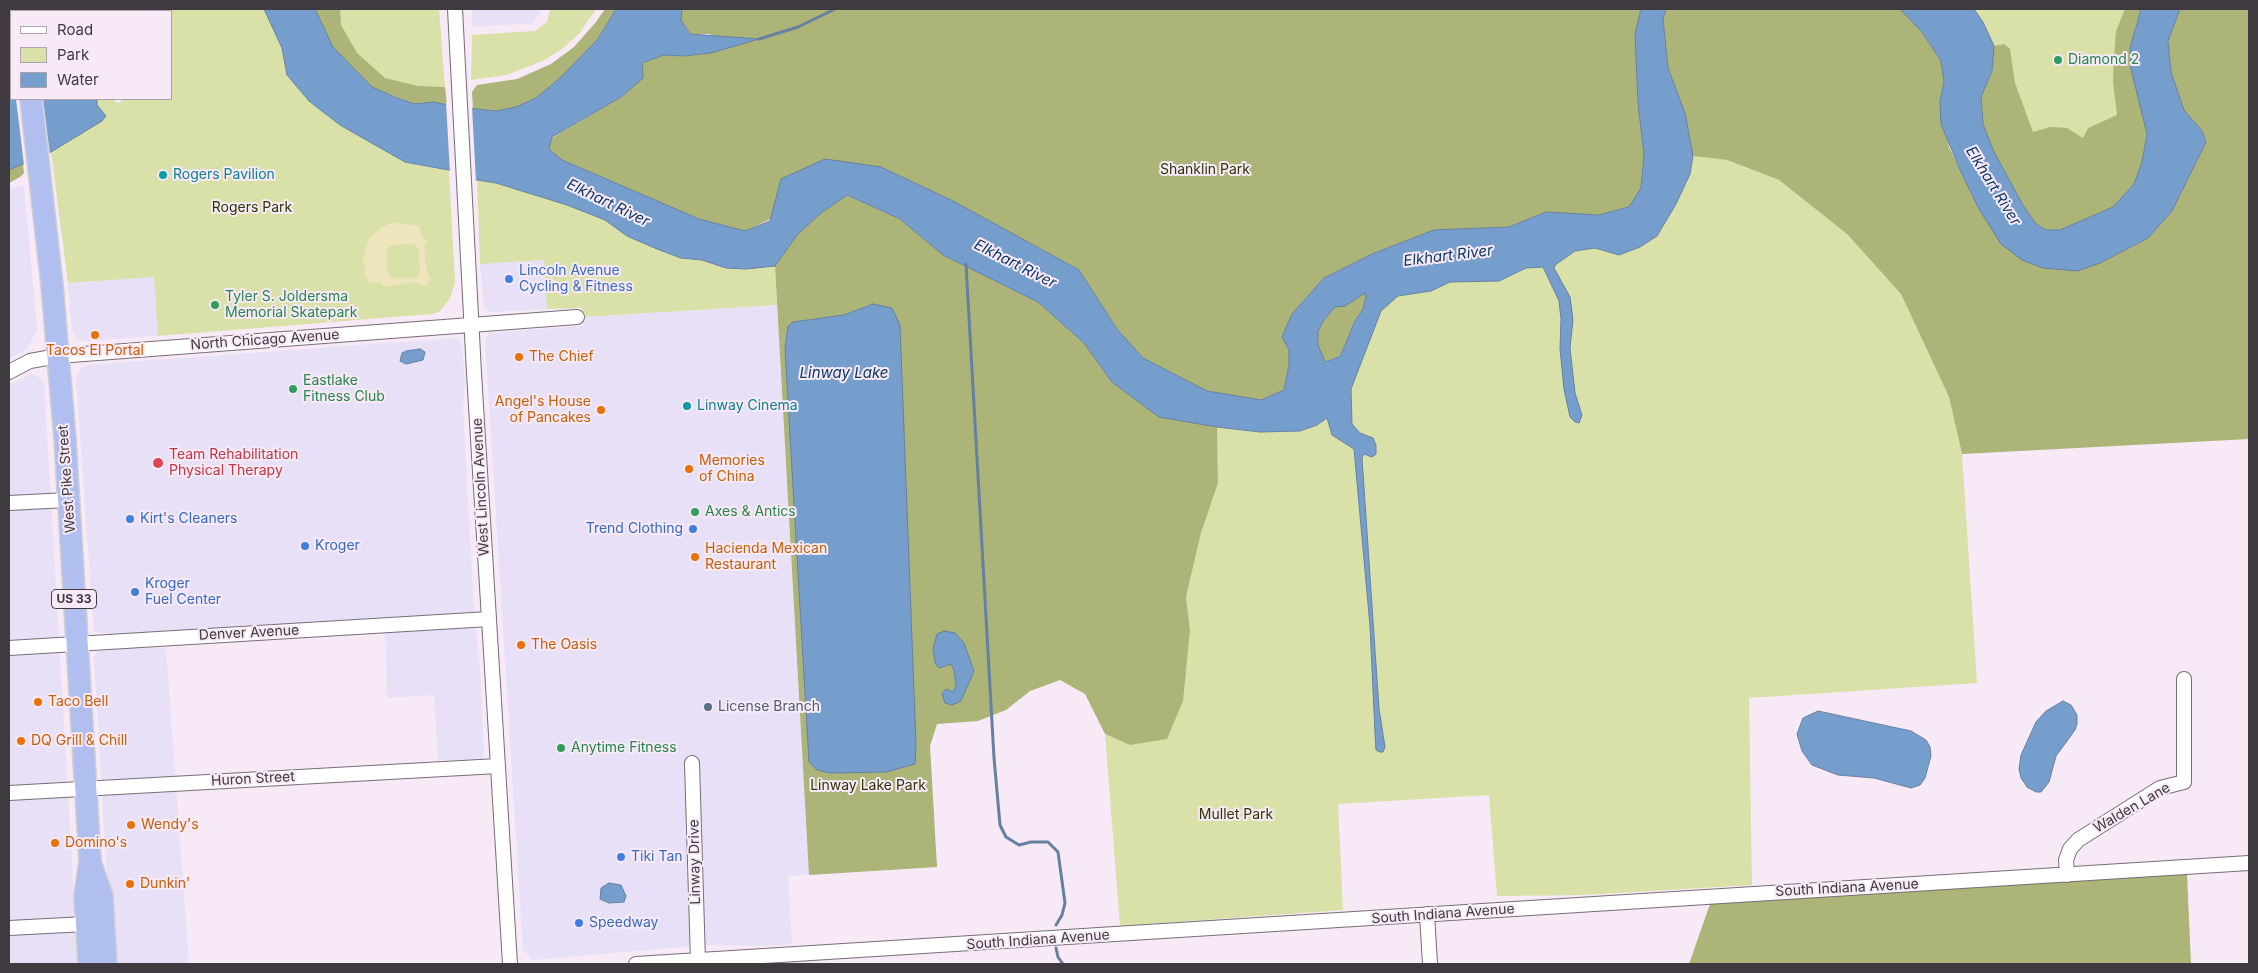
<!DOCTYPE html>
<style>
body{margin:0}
#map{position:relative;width:2258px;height:973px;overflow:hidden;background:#f7e9f5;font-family:Inter,sans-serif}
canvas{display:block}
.frame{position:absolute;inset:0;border:10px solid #3f3a3f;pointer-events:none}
.legend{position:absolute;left:10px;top:10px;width:162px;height:90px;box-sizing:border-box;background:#f7e9f5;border:1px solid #ada3ac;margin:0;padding:6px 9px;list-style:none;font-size:15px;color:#3f3a3f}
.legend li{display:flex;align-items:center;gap:10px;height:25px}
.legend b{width:25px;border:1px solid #ada3ac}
</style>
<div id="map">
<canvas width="2258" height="973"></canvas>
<div class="frame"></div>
<ul class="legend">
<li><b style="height:6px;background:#fff"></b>Road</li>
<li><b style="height:14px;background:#d9e1a8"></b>Park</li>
<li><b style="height:14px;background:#769ecc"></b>Water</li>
</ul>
</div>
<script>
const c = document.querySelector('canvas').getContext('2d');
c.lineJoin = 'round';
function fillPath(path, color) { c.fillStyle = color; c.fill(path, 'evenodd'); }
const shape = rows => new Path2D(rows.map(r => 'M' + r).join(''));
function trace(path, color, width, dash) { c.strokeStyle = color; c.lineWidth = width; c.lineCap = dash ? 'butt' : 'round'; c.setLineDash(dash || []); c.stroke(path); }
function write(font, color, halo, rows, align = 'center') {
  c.font = font + ' Inter,sans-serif'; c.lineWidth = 4; c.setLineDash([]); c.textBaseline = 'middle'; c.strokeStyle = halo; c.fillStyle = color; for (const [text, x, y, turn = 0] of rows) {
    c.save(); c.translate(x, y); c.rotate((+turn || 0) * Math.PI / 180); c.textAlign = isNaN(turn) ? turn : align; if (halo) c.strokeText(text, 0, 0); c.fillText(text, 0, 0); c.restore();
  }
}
const commercial = shape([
 [472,9,541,9,541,12,533,23,472,27],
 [24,186,37,329,28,348,9,359,9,188],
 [544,260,547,309,491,312,484,307,480,264],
 [154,277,158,336,84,341,77,339,72,331,68,283],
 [777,305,809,875,788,876,792,944,768,946,706,945,532,960,523,949,485,339,489,333,583,326,583,317],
 [456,338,462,344,465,382,463,410,474,610,480,668,484,753,481,760,471,763,467,760,438,760,434,695,387,698,385,620,137,635,94,632,76,379,79,371,86,365],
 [31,374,36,375,44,383,78,964,9,964,9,385],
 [166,648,189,964,112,964,94,657,97,652,105,649]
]);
const green = shape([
 [161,9,264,9,282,48,287,75,309,101,340,125,405,162,449,171,455,283,450,298,440,311,432,314,158,336,154,277,68,283,51,152,102,121,106,116,97,105,97,99,114,99,116,103,120,103,122,99,171,99,171,11,160,11],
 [315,9,439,9,445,87,434,102,395,97],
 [550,9,596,9,579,34,562,49,543,61,506,75,471,80,472,35,535,31,547,22],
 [1974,9,2141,9,2135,28,2141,105,2060,230],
 [1693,156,1727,160,1779,180,1847,234,1901,294,1949,397,1962,454,1977,683,1749,698,1752,885,1584,895,1497,896,1489,795,1338,804,1343,910,1120,926,1105,734,1130,745,1190,630,1186,597,1201,533,1218,483,1217,427,1260,432,1285,432,1300,431,1317,425,1327,418,1332,435,1354,449,1370,626,1375,733,1383,751,1385,747,1379,709,1362,458,1373,438,1360,433,1352,424,1351,389,1381,311,1398,296,1431,291,1450,282,1499,281,1526,268,1543,267,1559,301,1561,319,1560,349,1568,409,1582,415,1575,393,1570,348,1572,331,1557,273,1554,268,1555,264,1575,251,1595,248,1604,250,1657,236,1676,204,1690,174],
 [477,180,496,183,567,205,605,220,627,236,681,258,702,260,726,268,746,269,775,266,777,305,583,317,582,308,547,309,544,260,480,264]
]);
const forest = shape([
 [315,9,340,9,341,25,357,53,385,78,418,86,445,87,447,105,434,102,414,104,372,87,333,47],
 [605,9,616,9,598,39,560,78,536,98,516,107,496,111,473,109,472,92,477,85,517,79,551,64,574,47,596,22],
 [682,9,1641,9,1635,34,1638,103,1644,155,1641,188,1629,207,1599,215,1546,212,1509,227,1434,230,1372,254,1324,278,1292,314,1282,337,1289,350,1289,365,1284,390,1261,400,1207,391,1143,358,1117,329,1079,270,955,202,881,167,745,231,699,219,562,160,549,149,552,138,621,97,642,78,642,63,664,55,684,56,711,53,711,34,690,34,681,20],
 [1666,9,1900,9,1922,32,1941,61,1944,82,1940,101,1949,147,1979,209,2100,263,2148,238,2172,211,2206,142,2202,131,2184,110,2171,72,2168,41,2179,10,2249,9,2249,439,1962,454,1949,397,1901,294,1847,234,1779,180,1727,160,1693,156,1685,113,1668,68,1663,19],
 [2125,9,2141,9,2135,28,2141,105,2147,134,2142,162,2134,184,2113,207,2060,230,2046,230,2036,224,2023,205,1994,152,1983,124,1981,97,1992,71,1994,46,2004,44,2010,49,2015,83,2033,132,2050,127,2067,128,2083,138,2088,128,2117,115,2113,82,2114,56,2116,31],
 [23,164,24,173,20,177,9,183,9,170],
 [846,195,900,219,943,255,1038,302,1084,343,1112,382,1159,416,1217,427,1218,483,1201,533,1186,597,1190,630,1183,701,1167,739,1130,745,1105,734,1085,694,1060,680,1030,691,1006,710,978,721,937,724,930,746,937,867,809,875,775,266,797,235,821,213],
 [873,304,886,772,793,322,844,315],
 [1365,292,1367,296,1363,309,1354,323,1344,348,1338,357,1324,362,1318,345,1318,331,1324,320,1335,307,1345,305],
 [2176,867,2187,874,2191,964,1689,964,1710,904]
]);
const sand = shape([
 [394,222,419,226,423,238,426,239,427,242,424,245,426,270,431,279,425,286,412,282,384,287,381,283,369,282,366,277,363,259,368,240,380,228],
 [413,244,418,248,419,252,420,274,416,278,392,278,387,271,387,249,392,245]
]);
const water = shape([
 [89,9,161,9,160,11,85,11,89,9],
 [264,9,315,9,333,47,372,87,395,97,414,104,434,102,456,107,496,111,516,107,536,98,560,78,598,39,616,9,682,9,681,20,690,34,759,39,711,53,684,56,664,55,642,63,643,78,621,97,552,137,549,149,562,160,699,219,745,231,770,221,781,179,825,159,881,167,955,202,1079,270,1117,329,1143,358,1207,391,1261,400,1284,390,1289,365,1289,350,1282,337,1292,314,1324,278,1372,254,1434,230,1509,227,1546,212,1599,215,1629,207,1641,188,1644,155,1638,103,1635,34,1641,9,1666,9,1663,19,1668,68,1685,113,1693,156,1690,174,1676,204,1657,236,1640,247,1619,255,1595,248,1575,251,1555,265,1554,268,1570,297,1573,320,1570,348,1575,393,1582,415,1579,423,1575,422,1570,417,1564,389,1560,349,1561,319,1559,301,1543,267,1526,268,1499,281,1450,282,1431,291,1398,296,1381,311,1351,389,1352,424,1360,433,1373,438,1376,445,1376,454,1372,457,1364,454,1362,458,1379,709,1385,747,1383,752,1380,752,1376,750,1375,733,1370,626,1354,449,1332,435,1327,418,1317,425,1300,431,1260,432,1217,427,1159,417,1112,382,1084,343,1038,302,943,255,900,219,847,195,821,213,797,235,775,266,746,269,726,268,702,260,681,258,657,249,627,236,605,220,567,205,496,183,477,180,459,172,405,162,340,125,309,101,287,75,282,48,264,9],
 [1365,293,1366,296,1363,309,1354,323,1344,348,1339,357,1325,362,1318,345,1318,331,1324,320,1335,307,1345,306,1365,293],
 [1900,9,1974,9,1983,22,1994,46,1992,71,1981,97,1983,124,1994,152,2023,205,2036,224,2046,230,2060,230,2113,207,2134,184,2142,162,2147,134,2131,69,2130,48,2141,9,2180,9,2168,41,2171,72,2184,110,2202,131,2206,142,2172,211,2148,238,2100,263,2077,271,2043,268,2022,260,2001,244,1979,209,1960,170,1941,124,1940,101,1944,82,1941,61,1922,32,1900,9],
 [11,93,11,99,97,99,97,105,106,116,102,121,51,152,9,170,9,95,11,93],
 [873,304,892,308,900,325,916,744,915,764,886,772,830,773,817,770,809,762,785,349,788,326,793,322,844,315,873,304],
 [420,349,425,352,423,360,406,364,400,361,402,353,406,351,420,349],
 [944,631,955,633,964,643,974,671,961,701,952,705,945,703,942,694,946,689,953,692,956,686,954,670,951,664,939,668,935,663,933,649,937,634,944,631],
 [2063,701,2071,705,2077,715,2077,724,2075,730,2056,756,2049,782,2041,792,2036,792,2027,787,2021,778,2019,769,2021,755,2036,722,2046,711,2063,701],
 [1818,711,1911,731,1926,740,1930,747,1931,756,1925,778,1920,785,1911,788,1874,778,1838,775,1812,765,1802,751,1797,734,1803,718,1818,711],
 [609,883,621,885,626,896,624,902,609,903,600,899,601,888,609,883]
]);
const pier = shape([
 [16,99,43,99,50,155,24,165],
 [446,102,472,107,476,182,459,175,450,174]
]);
const stream = shape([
 [759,39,798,27,835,9],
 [966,264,994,758,1000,825,1006,837,1019,845,1031,842,1048,842,1058,852,1065,903,1062,915,1056,925],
 [1056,948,1058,957,1063,964]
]);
const minor = shape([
 [455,9,474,373,510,964],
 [9,17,11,17],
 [9,372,30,361,58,356,577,317],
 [9,503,68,500],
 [9,648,489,619],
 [692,763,698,961],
 [9,793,498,766],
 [2067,875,2066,860,2070,849,2078,840,2160,788,2184,782,2184,679],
 [1427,914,1430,964],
 [9,928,86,924],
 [636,964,2249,863]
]);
const highway = shape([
 [21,9,22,11],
 [31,99,52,285,65,439,90,860,85,897,89,964],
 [91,865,102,896,106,964]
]);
const markers = [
 [2058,60,5,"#2e9e5b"],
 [163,175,5,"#0f9aa8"],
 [509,279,5,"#3f7fe0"],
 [215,305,5,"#2e9e5b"],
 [95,335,5,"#e8710a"],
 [519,357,5,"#e8710a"],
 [293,389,5,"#2e9e5b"],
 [687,406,5,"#0f9aa8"],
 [601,410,5,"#e8710a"],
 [158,463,6,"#e0444e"],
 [689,469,5,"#e8710a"],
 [695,512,5,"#2e9e5b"],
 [130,519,5,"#3f7fe0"],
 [693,529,5,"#3f7fe0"],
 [305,546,5,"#3f7fe0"],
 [695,557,5,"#e8710a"],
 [135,592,5,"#3f7fe0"],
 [521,645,5,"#e8710a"],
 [38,702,5,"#e8710a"],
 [708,707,5,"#5c6f8a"],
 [21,741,5,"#e8710a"],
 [561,748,5,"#2e9e5b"],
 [131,825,5,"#e8710a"],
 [55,843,5,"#e8710a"],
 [621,857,5,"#3f7fe0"],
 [130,884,5,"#e8710a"],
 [579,923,5,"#3f7fe0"]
];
const shields = [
 [74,599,45]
];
const shieldNames = [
 ["US 33",74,599]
];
const leisureNames = [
 ["Diamond 2",2068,60],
 ["Tyler S. Joldersma",225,297],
 ["Memorial Skatepark",225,313],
 ["Eastlake",303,381],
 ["Fitness Club",303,397],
 ["Axes & Antics",705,512],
 ["Anytime Fitness",571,748]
];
const parkNames = [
 ["Shanklin Park",1205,170],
 ["Rogers Park",252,208],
 ["Linway Lake Park",868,786],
 ["Mullet Park",1236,815]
];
const cultureNames = [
 ["Rogers Pavilion",173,175],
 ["Linway Cinema",697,406]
];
const shopNames = [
 ["Lincoln Avenue",519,271],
 ["Cycling & Fitness",519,287],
 ["Kirt's Cleaners",140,519],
 ["Trend Clothing",683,529,"right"],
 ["Kroger",315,546],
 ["Kroger",145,584],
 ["Fuel Center",145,600],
 ["Tiki Tan",631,857],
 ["Speedway",589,923]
];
const streetNames = [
 ["North Chicago Avenue",265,340,-4],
 ["West Pike Street",67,479,-94],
 ["West Lincoln Avenue",481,487,-93],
 ["Denver Avenue",249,633,-3],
 ["Huron Street",253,779,-3],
 ["Walden Lane",2132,808,-30],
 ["Linway Drive",695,862,-91],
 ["South Indiana Avenue",1847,888,-3],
 ["South Indiana Avenue",1443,914,-4],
 ["South Indiana Avenue",1038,940,-4]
];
const foodNames = [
 ["Tacos El Portal",95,351,"center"],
 ["The Chief",529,357],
 ["Angel's House",591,402,"right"],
 ["of Pancakes",591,418,"right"],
 ["Memories",699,461],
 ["of China",699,477],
 ["Hacienda Mexican",705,549],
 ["Restaurant",705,565],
 ["The Oasis",531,645],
 ["Taco Bell",48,702],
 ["DQ Grill & Chill",31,741],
 ["Wendy's",141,825],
 ["Domino's",65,843],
 ["Dunkin'",140,884]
];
const healthNames = [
 ["Team Rehabilitation",169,455],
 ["Physical Therapy",169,471]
];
const serviceNames = [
 ["License Branch",718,707]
];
const waterNames = [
 ["Elkhart River",1993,186,58],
 ["Elkhart River",608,203,26],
 ["Elkhart River",1448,256,-7],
 ["Elkhart River",1015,264,27],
 ["Linway Lake",844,373]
];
fillPath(commercial, '#e7e0f6');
fillPath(green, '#d9e1a8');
fillPath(forest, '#acb478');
fillPath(sand, '#eee5bf');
fillPath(water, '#769ecc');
trace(water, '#6680a2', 1);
fillPath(pier, '#f7e9f5');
trace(stream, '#6680a2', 3);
trace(minor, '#786c77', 16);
trace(highway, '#d1d0d1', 24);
trace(minor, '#fff', 14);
trace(highway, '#b0bef0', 21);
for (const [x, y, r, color] of markers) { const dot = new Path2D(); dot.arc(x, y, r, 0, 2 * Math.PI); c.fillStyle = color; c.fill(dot); trace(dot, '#f7e9f5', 2); }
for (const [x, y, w] of shields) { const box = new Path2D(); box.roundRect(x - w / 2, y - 9.5, w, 19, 4); c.fillStyle = '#f7e9f5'; c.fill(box); trace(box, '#3f3a3f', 1); }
write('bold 12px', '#3f3a3f', null, shieldNames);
write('14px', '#27864d', '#f7e9f5', leisureNames, 'left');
write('14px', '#313505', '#f7e9f5', parkNames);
write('14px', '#0d838f', '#f7e9f5', cultureNames, 'left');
write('14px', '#366cbe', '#f7e9f5', shopNames, 'left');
write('14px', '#3f3a3f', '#f7e9f5', streetNames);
write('14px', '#c56008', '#f7e9f5', foodNames, 'left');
write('14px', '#be3a42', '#f7e9f5', healthNames, 'left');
write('14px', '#4e5e75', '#f7e9f5', serviceNames, 'left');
write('italic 15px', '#0e3a65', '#f7e9f5', waterNames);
</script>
